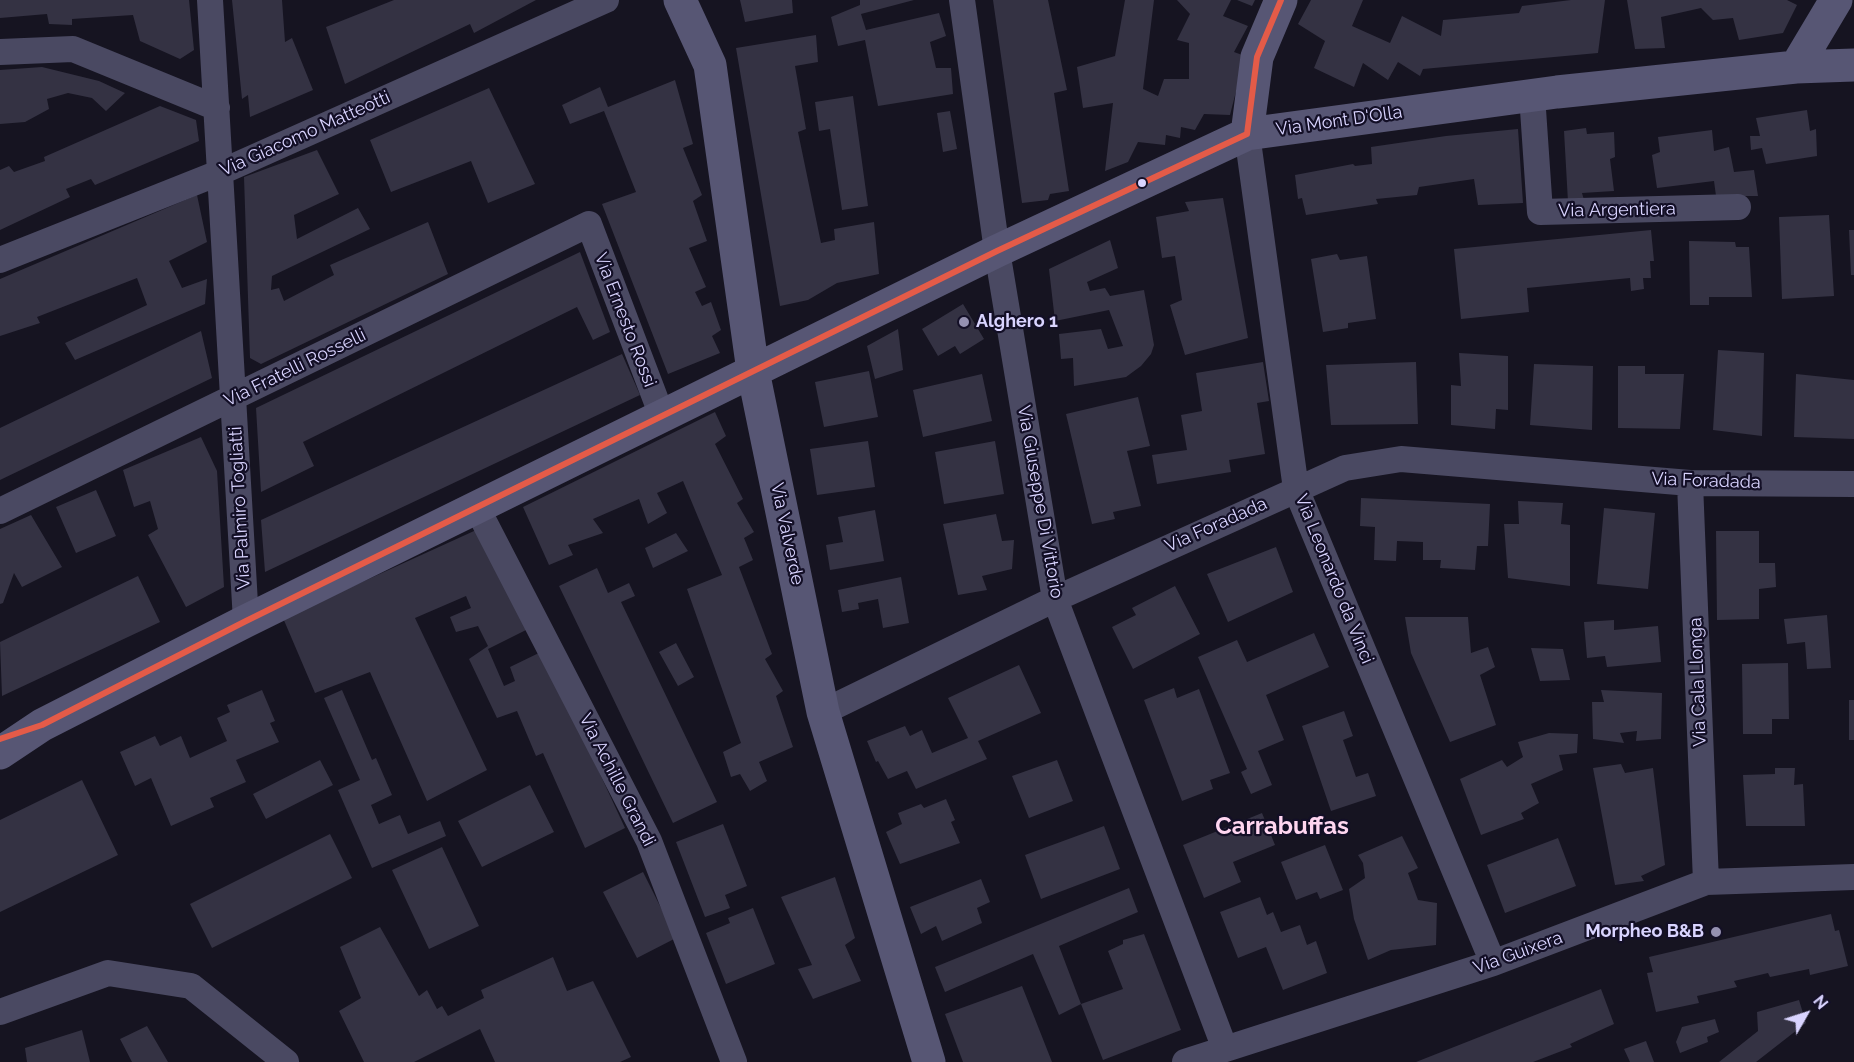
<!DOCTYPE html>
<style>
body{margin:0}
#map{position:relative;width:1854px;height:1062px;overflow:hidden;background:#161421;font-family:Raleway,sans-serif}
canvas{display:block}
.north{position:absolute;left:1776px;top:984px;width:60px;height:60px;-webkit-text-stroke:4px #130f26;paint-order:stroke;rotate:51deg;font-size:16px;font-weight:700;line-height:24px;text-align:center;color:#d9d4ff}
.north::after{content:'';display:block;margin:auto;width:21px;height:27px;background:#d9d4ff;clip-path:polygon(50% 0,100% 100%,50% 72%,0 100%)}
</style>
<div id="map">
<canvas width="1854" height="1062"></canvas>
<div class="north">N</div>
</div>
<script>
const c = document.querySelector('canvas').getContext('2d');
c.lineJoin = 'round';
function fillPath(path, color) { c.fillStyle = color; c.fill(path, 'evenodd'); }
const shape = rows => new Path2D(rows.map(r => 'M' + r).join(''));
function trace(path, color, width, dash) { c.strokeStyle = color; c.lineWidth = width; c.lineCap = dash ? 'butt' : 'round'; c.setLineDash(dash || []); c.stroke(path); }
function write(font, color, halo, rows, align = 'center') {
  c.font = font + ' Raleway,sans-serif'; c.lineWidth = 4.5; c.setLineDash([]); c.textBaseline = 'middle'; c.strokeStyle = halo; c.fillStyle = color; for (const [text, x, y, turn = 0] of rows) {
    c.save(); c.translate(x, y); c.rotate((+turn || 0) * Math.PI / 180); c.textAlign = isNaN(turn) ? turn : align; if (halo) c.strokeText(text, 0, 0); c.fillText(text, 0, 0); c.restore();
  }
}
const building = shape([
 [0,0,189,0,194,50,180,59,140,41,133,15,72,19,72,25,49,24,47,14,0,18],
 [232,0,282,0,285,42,292,38,313,90,250,117,248,95,242,99],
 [394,0,536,0,474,33,470,24,345,84,326,27],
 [740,0,792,0,793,13,745,22],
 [860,0,914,0,861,14,866,30,939,13,946,36,930,42,936,68,951,68,953,94,878,106,865,40,838,46,831,17,860,5],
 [993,0,1048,0,1067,90,1054,93,1069,191,1050,194,1048,200,1022,203],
 [1125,0,1154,0,1143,89,1158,96,1164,79,1189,79,1189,43,1177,40,1190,14,1177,0,1231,0,1223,16,1248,26,1234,52,1245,56,1230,115,1204,114,1195,130,1181,127,1180,138,1166,135,1165,145,1138,142,1128,162,1105,171,1113,103,1083,108,1077,67,1115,56],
 [1237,0,1255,0,1252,6],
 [1311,0,1363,0,1352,26,1390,43,1402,16,1441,36,1443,20,1519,13,1522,6,1571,0,1605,0,1598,53,1423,69,1420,76,1398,62,1388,80,1363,63,1354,87,1314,68,1325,41,1298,24],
 [1627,0,1787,0,1797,5,1783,33,1739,40,1733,18,1713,20,1701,8,1661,17,1665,48,1635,49],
 [816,35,818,62,795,66,806,129,798,132,821,243,835,240,834,229,874,222,879,274,837,283,808,300,780,306,736,48],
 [42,67,99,81,125,93,106,111,92,98,68,93,47,99,49,109,25,122,0,124,0,70],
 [675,80,693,144,683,148,702,195,693,201,707,241,689,248,706,287,695,292,702,306,711,302,721,330,712,336,720,353,668,374,602,204,636,192,604,111,570,124,562,105,600,87,608,107],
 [489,88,535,184,488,203,471,161,391,192,370,140],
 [853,96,868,206,842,210,830,129,819,131,815,102],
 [160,106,196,120,199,141,95,185,91,179,66,189,70,197,0,230,0,170,9,166,14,172,45,161,44,157],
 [1807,110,1810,131,1816,129,1817,156,1766,164,1762,148,1751,150,1750,136,1760,136,1756,118],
 [950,111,957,149,943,152,937,113],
 [1586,128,1587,134,1614,132,1615,157,1610,159,1614,191,1582,193,1584,200,1568,202,1564,131],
 [1518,129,1523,203,1478,205,1474,179,1419,187,1417,195,1376,199,1378,204,1306,215,1302,198,1298,199,1295,175,1353,164,1355,166,1372,164,1371,147,1446,136],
 [1712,130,1714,151,1729,147,1734,172,1754,170,1758,196,1716,196,1714,181,1657,188,1652,155,1660,152,1658,137],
 [317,150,339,194,294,215,297,239,358,208,370,229,272,276,271,290,279,288,284,301,334,275,330,265,428,222,448,274,261,364,250,358,244,177],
 [197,195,207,242,169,261,182,288,207,279,205,304,75,360,65,343,147,305,137,278,37,317,40,323,0,336,0,279],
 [1223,198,1248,338,1185,355,1170,305,1182,300,1175,256,1162,258,1156,217,1189,211,1185,202],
 [1829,215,1834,296,1782,299,1779,217],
 [1651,230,1654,261,1650,261,1651,278,1643,278,1644,289,1631,291,1630,278,1527,288,1529,312,1461,319,1454,249],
 [1849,230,1854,230,1854,275,1851,275],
 [1110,240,1118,268,1087,282,1090,291,1105,288,1110,296,1144,290,1154,345,1151,354,1141,366,1126,377,1074,386,1073,358,1061,359,1059,334,1101,329,1108,349,1123,346,1109,310,1055,321,1049,269],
 [1689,241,1735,242,1736,247,1749,247,1752,297,1709,297,1709,305,1690,305],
 [580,252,610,332,593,340,577,307,303,442,314,466,261,492,256,408],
 [1337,254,1340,260,1367,256,1376,319,1348,323,1348,328,1323,332,1311,259],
 [963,304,984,339,960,354,955,346,938,356,922,329],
 [898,329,903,370,875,379,867,346],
 [201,331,212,378,0,480,0,428],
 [1718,350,1764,353,1762,436,1713,430],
 [1459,353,1508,356,1508,410,1496,409,1495,429,1451,425,1451,385,1461,386],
 [622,354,640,395,265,572,261,520],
 [1263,362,1269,401,1257,403,1265,454,1229,460,1231,472,1157,484,1152,455,1187,450,1181,415,1202,411,1196,373],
 [1416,362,1418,424,1331,425,1326,365],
 [1534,364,1593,366,1592,430,1530,425],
 [1618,366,1645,366,1645,374,1684,374,1680,429,1618,428],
 [869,371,878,417,824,427,815,382],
 [982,374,992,421,923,437,913,390],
 [1796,374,1854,380,1854,439,1794,437],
 [1138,397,1150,446,1127,451,1141,506,1113,512,1115,519,1092,524,1066,414],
 [715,412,726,436,715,444,743,499,737,503,754,532,744,538,753,560,739,567,772,654,765,659,783,691,776,696,793,747,759,762,767,781,750,791,740,774,731,777,723,752,741,743,687,589,722,575,683,481,657,493,667,513,648,524,639,499,593,519,603,533,568,545,573,555,549,565,523,507],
 [201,437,217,471,224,587,186,607,148,535,158,529,150,501,134,507,123,470],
 [868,441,875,487,817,495,810,449],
 [995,441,1004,494,944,504,935,452],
 [96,490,116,536,76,553,56,507],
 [1361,498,1490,504,1488,546,1477,546,1475,570,1440,568,1441,560,1423,560,1423,542,1397,541,1396,561,1374,560,1375,527,1360,526],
 [1518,501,1563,503,1561,524,1570,525,1570,586,1508,578,1504,524,1519,524],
 [1604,508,1655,513,1648,589,1597,584],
 [875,510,884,561,830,570,826,545,843,542,838,517],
 [996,514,1002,541,1014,540,1012,569,982,576,987,590,958,595,943,524],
 [31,515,62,567,22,587,14,573,3,603,0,604,0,529],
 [485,526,532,627,488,649,504,686,515,681,510,667,543,651,625,828,585,848,543,753,536,756,517,711,497,718,469,659,488,646,478,626,456,632,450,617,471,608,466,596,415,618,487,770,427,801,370,672,315,693,283,618],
 [1716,531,1759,531,1759,563,1775,563,1776,587,1759,589,1759,619,1717,620],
 [676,533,688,551,653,568,645,548],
 [1276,547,1293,592,1228,622,1207,574],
 [597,568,608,593,629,583,635,596,621,602,717,802,673,823,559,586],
 [138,576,160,622,2,696,0,642],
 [901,577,909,623,883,628,878,599,858,603,859,609,842,612,838,590],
 [1175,586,1200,634,1133,669,1112,627,1136,615,1132,608],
 [1827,615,1831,668,1807,669,1805,642,1787,644,1784,619],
 [1405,617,1468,617,1471,653,1488,647,1495,667,1480,675,1496,725,1450,742,1411,653],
 [1614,620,1614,630,1658,626,1661,662,1607,667,1605,656,1587,658,1584,622],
 [1314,633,1329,667,1266,695,1284,740,1258,751,1272,785,1251,794,1241,772,1247,769,1198,657,1237,640,1247,662],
 [676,643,694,677,678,686,659,652],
 [1531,648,1563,649,1570,680,1540,681],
 [1788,663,1789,719,1772,719,1772,734,1743,734,1742,664],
 [1019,665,1041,713,978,741,987,759,916,789,907,771,888,779,878,761,876,762,867,741,905,726,910,736,922,730,932,753,968,738,948,698],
 [1174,688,1177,698,1199,689,1230,773,1210,780,1213,789,1182,801,1144,700],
 [262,690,275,721,270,723,279,742,236,760,246,782,210,798,214,807,171,826,151,778,135,786,120,752,155,736,160,746,181,736,190,758,227,741,217,718,230,712,227,705],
 [342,690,372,760,376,758,392,795,371,805,379,824,400,815,408,834,440,821,446,836,372,868,338,790,360,780,324,698],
 [1601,690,1662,693,1661,739,1636,741,1637,731,1620,733,1624,743,1593,739,1592,702,1604,702],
 [1849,700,1854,700,1854,740,1849,740],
 [1344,711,1353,736,1343,740,1356,777,1368,773,1376,796,1331,811,1302,726],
 [1549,733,1578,734,1577,753,1559,755,1563,770,1531,784,1539,803,1521,813,1524,819,1481,835,1460,779,1502,760,1507,767,1523,757,1518,742],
 [320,760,333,785,266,819,253,794],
 [1057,760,1073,801,1029,818,1012,776],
 [1621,764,1625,773,1653,768,1665,865,1641,876,1644,881,1615,885,1593,768],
 [1775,768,1795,768,1794,785,1803,784,1805,826,1746,826,1743,775,1775,774],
 [82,780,118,855,0,912,0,820],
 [530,785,554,832,482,867,458,821],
 [946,799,955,820,951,822,960,843,900,864,886,832,902,824,898,813,921,804,924,808],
 [1262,813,1275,845,1233,862,1241,882,1204,898,1183,845],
 [723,824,747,886,725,895,730,908,705,917,676,842],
 [1104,826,1120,869,1041,899,1025,855],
 [330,834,352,878,212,948,190,904],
 [1402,836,1418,868,1408,873,1418,900,1437,903,1436,945,1391,950,1368,960,1354,919,1349,889,1365,878,1363,863,1358,855],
 [1558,838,1576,886,1505,913,1487,865],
 [1325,845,1343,890,1320,899,1317,892,1296,900,1281,862],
 [442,847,479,926,429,949,392,870],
 [643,872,676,938,637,958,603,892],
 [835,877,855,938,845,945,861,981,813,999,798,969,812,965,781,897],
 [981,879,990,902,977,908,982,923,942,941,936,926,921,934,910,907],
 [1129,888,1138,912,1059,946,1081,1004,1059,1015,1033,954,945,992,935,967],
 [1260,897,1267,915,1273,912,1281,932,1300,925,1307,945,1316,941,1327,973,1283,990,1266,947,1238,958,1220,912],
 [753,908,775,964,726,984,706,933,730,923,728,918],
 [1831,914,1835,931,1839,930,1848,966,1810,975,1809,969,1770,977,1768,973,1734,981,1737,987,1697,996,1699,1003,1656,1012,1647,973,1653,972,1649,957],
 [380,927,419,996,427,990,437,1009,442,1006,448,1016,484,998,481,990,553,957,567,991,593,981,631,1057,620,1062,495,1062,480,1029,414,1062,364,1062,339,1011,361,998,340,947],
 [1144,934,1181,1030,1103,1060,1081,1004,1123,989,1108,951,1123,944,1123,940],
 [1022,986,1052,1062,963,1062,945,1014],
 [1601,989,1614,1024,1570,1044,1572,1047,1533,1062,1416,1062],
 [1799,1000,1806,1023,1756,1062,1719,1062,1758,1031,1757,1012],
 [1715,1019,1719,1032,1707,1037,1708,1042,1680,1053,1676,1042,1682,1027],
 [147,1026,168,1062,132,1062,120,1039],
 [82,1030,90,1062,27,1062,25,1048],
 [1646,1041,1654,1062,1630,1062,1624,1049]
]);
const street = shape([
 [210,0,246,621],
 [962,0,997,251,1055,599,1225,1049],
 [0,52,73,49,217,108],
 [1532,95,1540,212,1738,207],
 [1247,134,1296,489,1493,963],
 [0,260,221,172,606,0],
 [1690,483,1706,882],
 [477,508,649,841,734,1062],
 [0,511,589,224,662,416],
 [823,712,1055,599,1345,468,1401,459,1690,483,1854,484],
 [0,1012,108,973,191,986,286,1062],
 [1185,1062,1493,963,1706,882,1854,877]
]);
const secondary = shape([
 [680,0,710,65,753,371,823,712,929,1062],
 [1796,67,1836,0],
 [1247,134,1257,57,1281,0],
 [0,753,42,725,246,621,997,251,1247,134,1557,92,1796,67,1854,65]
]);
const bus1 = shape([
 [0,739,42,725,246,621,997,251,1247,134,1257,57,1281,0]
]);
const markers = [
 [1142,183,5,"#d9d4ff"],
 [964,322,6,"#9591b1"],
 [1716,932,6,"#9591b1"]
];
const streetNames = [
 ["Via Mont D'Olla",1339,121,-8],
 ["Via Giacomo Matteotti",305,134,-24],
 ["Via Argentiera",1617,210,-1],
 ["Via Ernesto Rossi",625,320,69],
 ["Via Fratelli Rosselli",295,368,-26],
 ["Via Foradada",1706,481,2],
 ["Via Giuseppe Di Vittorio",1040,502,80],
 ["Via Palmiro Togliatti",240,508,-93],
 ["Via Foradada",1216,525,-24],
 ["Via Valverde",787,534,78],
 ["Via Leonardo da Vinci",1334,579,68],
 ["Via Cala Llonga",1698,682,-92],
 ["Via Achille Grandi",617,780,63],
 ["Via Guixera",1518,953,-20]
];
const poiNames = [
 ["Alghero 1",976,322],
 ["Morpheo B&B",1704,932,"right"]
];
const districtNames = [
 ["Carrabuffas",1282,827]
];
fillPath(building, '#343243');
trace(street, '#4a4962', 26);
trace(secondary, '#575674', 33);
trace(bus1, '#e45b48', 6);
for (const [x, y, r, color] of markers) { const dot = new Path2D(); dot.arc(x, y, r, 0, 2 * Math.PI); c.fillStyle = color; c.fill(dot); trace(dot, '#130f26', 2); }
write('18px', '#d9d4ff', '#130f26', streetNames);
write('bold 18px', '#d9d4ff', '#130f26', poiNames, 'left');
write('bold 24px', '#ffd6f0', '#130f26', districtNames);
</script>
